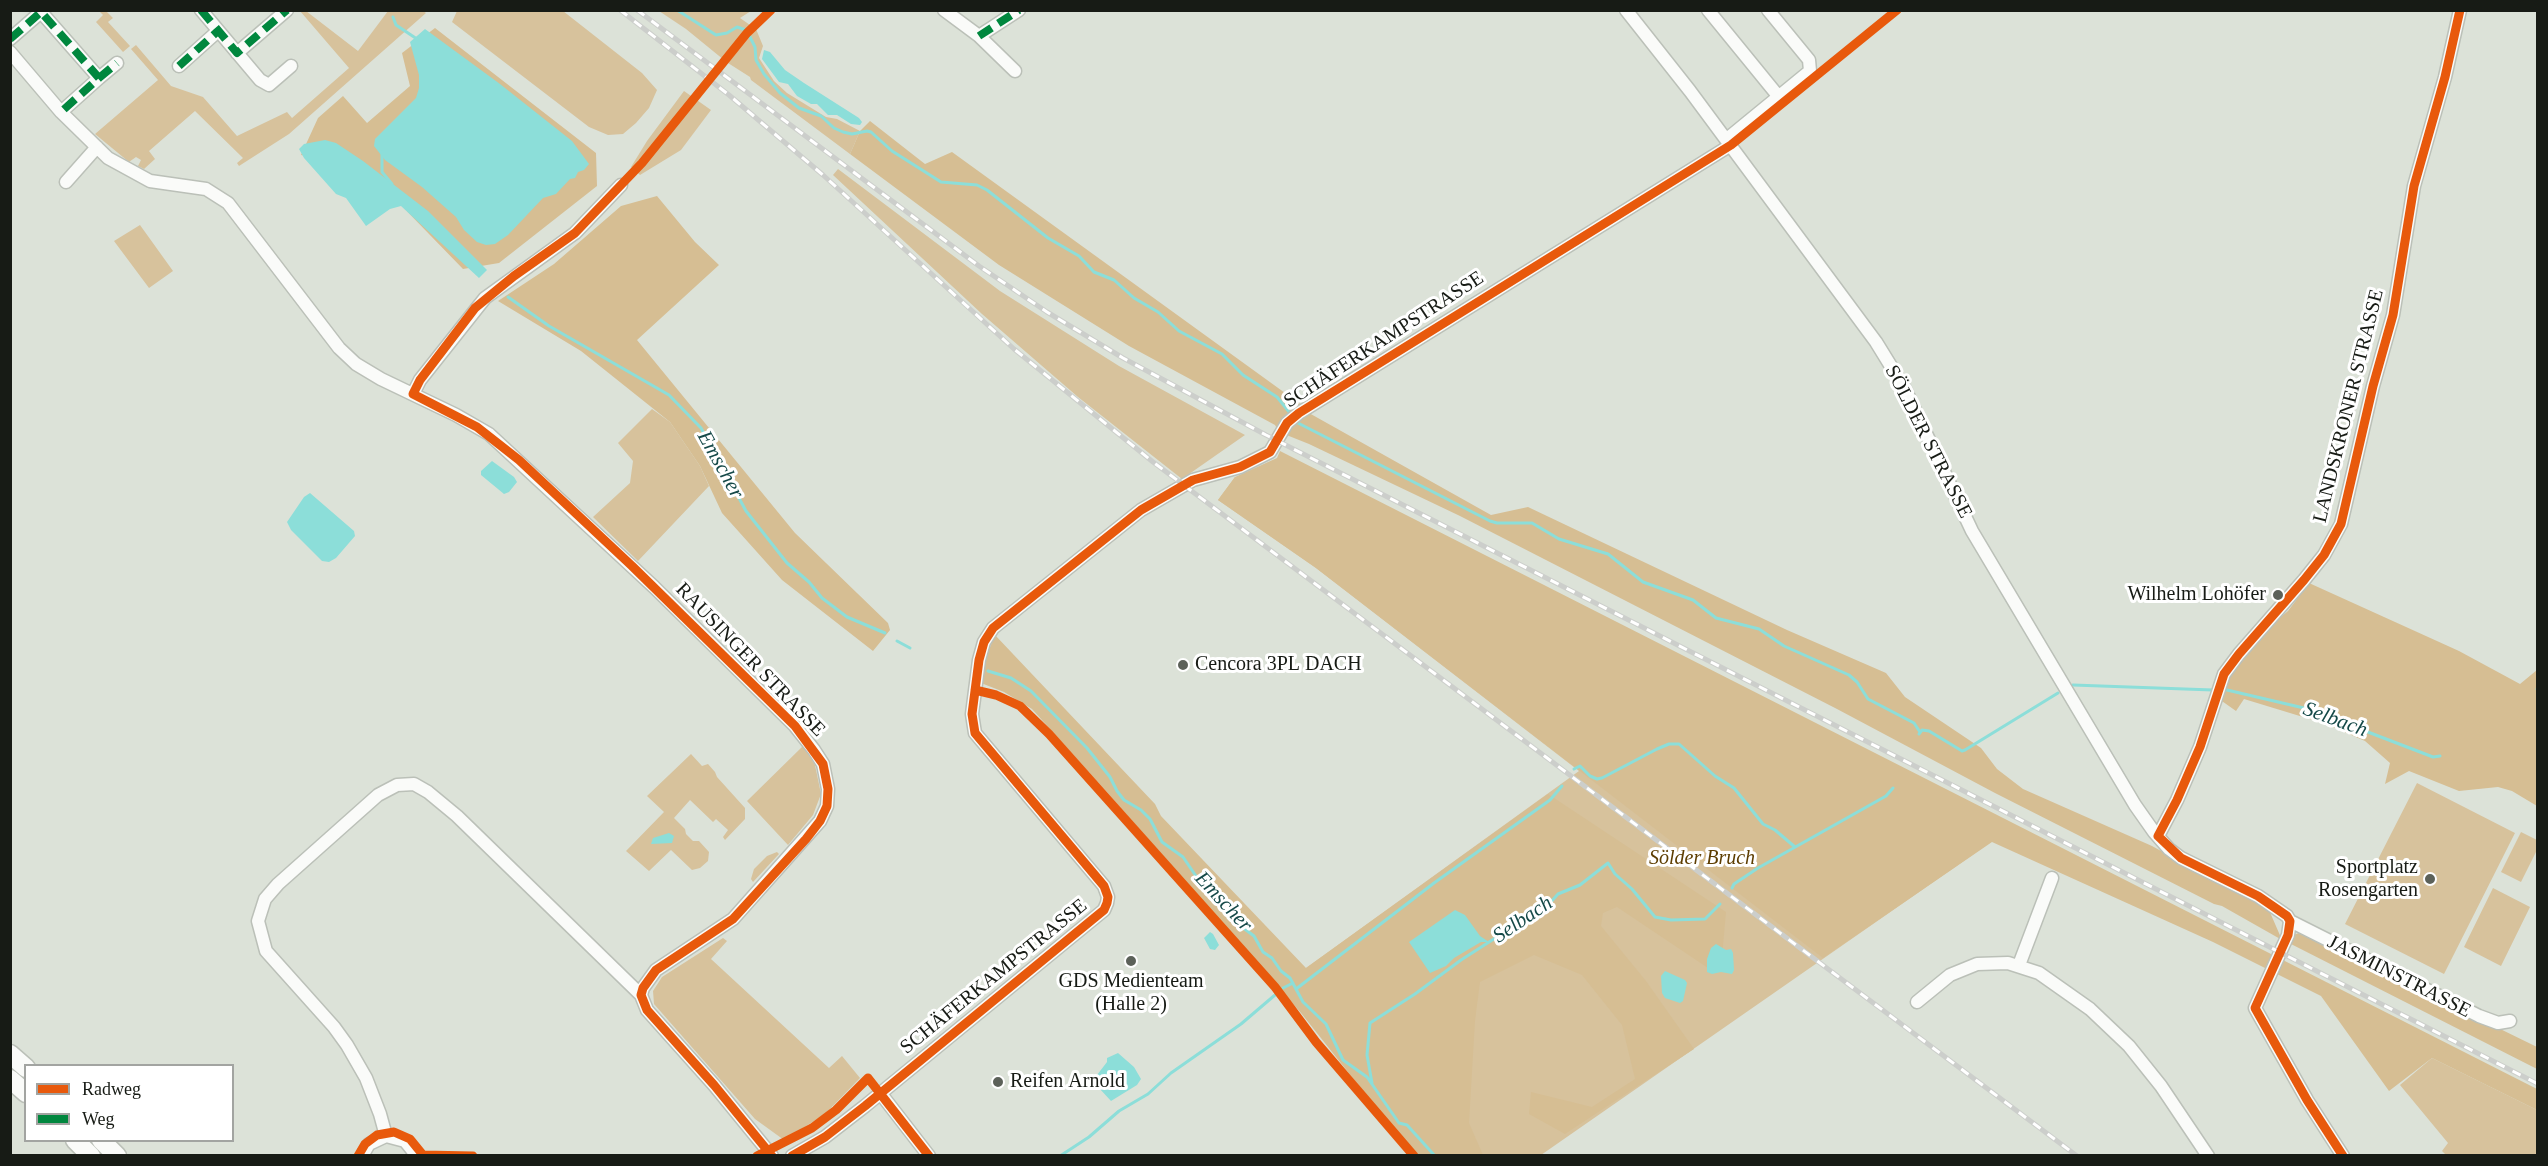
<!DOCTYPE html>
<meta charset="utf-8">
<style>
body{margin:0}
#map{position:relative;width:2548px;height:1166px;overflow:hidden;background:#dce2d8;font-family:"Times New Roman",serif}
canvas{display:block}
.frame{position:absolute;inset:0;border:12px solid #171b15;pointer-events:none}
.legend{position:absolute;left:24px;top:1064px;width:210px;height:78px;box-sizing:border-box;background:#fff;border:2px solid #a2a4a1;margin:0;padding:8px 10px;list-style:none;font-size:18px;color:#171b15}
.legend li{display:flex;align-items:center;gap:12px;height:30px}
.legend b{width:30px;border:2px solid #a2a4a1}
</style>
<div id="map">
<canvas width="2548" height="1166"></canvas>
<div class="frame"></div>
<ul class="legend">
<li><b style="height:8px;background:#e8590c"></b>Radweg</li>
<li><b style="height:8px;background:#00873e"></b>Weg</li>
</ul>
</div>
<script>
const c = document.querySelector('canvas').getContext('2d');
c.lineJoin = 'round';
function fillPath(path, color) { c.fillStyle = color; c.fill(path, 'evenodd'); }
const shape = rows => new Path2D(rows.map(r => 'M' + r).join(''));
function trace(path, color, width, dash) { c.strokeStyle = color; c.lineWidth = width; c.lineCap = dash ? 'butt' : 'round'; c.setLineDash(dash || []); c.stroke(path); }
function write(font, color, halo, rows, align = 'center') {
  c.font = font + ' "Times New Roman",serif'; c.lineWidth = 6; c.setLineDash([]); c.textBaseline = 'middle'; c.strokeStyle = halo; c.fillStyle = color; for (const [text, x, y, turn = 0] of rows) {
    c.save(); c.translate(x, y); c.rotate((+turn || 0) * Math.PI / 180); c.textAlign = isNaN(turn) ? turn : align; if (halo) c.strokeText(text, 0, 0); c.fillText(text, 0, 0); c.restore();
  }
}
const green = shape([
 [99,11,106,11,113,18,108,22,130,46,123,52,96,22,103,15],
 [300,11,306,11,358,51,388,11,423,11,426,13,289,134,239,166,237,163,243,158,195,111,149,151,155,159,144,169,138,166,141,160,136,157,129,162,95,134,158,80,131,49,136,45,171,86,203,97,237,136,287,112,292,118,349,68],
 [457,11,563,11,642,73,657,90,649,108,636,123,623,134,608,135,589,127,452,22],
 [659,11,751,11,740,18,750,25,724,60,686,29],
 [756,29,763,46,759,58,774,81,787,93,826,117,837,119,860,131,850,154,751,80,750,77,728,63],
 [684,91,711,110,681,150,640,175,631,167,647,141],
 [838,169,1000,291,1119,366,1245,435,1182,479,1078,397,982,314,833,175],
 [140,225,173,271,149,288,114,241],
 [652,409,670,422,700,466,709,486,638,561,593,517,630,483,633,461,618,443],
 [1235,477,1991,842,1541,1155,1471,1155,1306,968,1579,771,1316,568,1218,500],
 [803,746,815,765,821,794,813,815,788,845,747,801],
 [691,754,702,766,708,764,715,772,717,777,745,808,745,819,725,840,723,837,728,830,716,819,713,822,690,800,674,818,685,829,686,834,693,841,699,841,709,852,708,861,700,868,692,870,671,850,649,871,626,851,664,812,647,796],
 [2417,783,2515,833,2444,974,2345,924],
 [2521,832,2537,840,2538,848,2521,882,2501,872],
 [777,852,779,854,753,882,751,879,754,869,767,856],
 [2493,888,2530,907,2501,966,2464,947],
 [723,938,727,941,711,959,829,1068,842,1056,860,1078,825,1114,784,1140,755,1119,654,1004,653,991,662,977],
 [2432,1058,2537,1110,2537,1155,2446,1155,2442,1151,2448,1143,2400,1085]
]);
const forest = shape([
 [435,28,596,153,597,186,499,263,463,269,361,164,301,155,318,118,343,96,367,123,410,86,402,53],
 [870,121,925,164,952,152,1303,406,1279,432,1275,425,1129,346,999,265,850,154,860,131],
 [657,196,695,242,719,265,637,340,795,533,888,623,890,630,873,651,782,580,722,513,700,466,670,422,581,351,498,301,554,264,621,206],
 [1309,413,1491,515,1528,507,1787,630,1886,673,1905,697,1981,748,1997,769,2023,789,2152,846,2269,910,2282,940,2222,906,2214,904,1995,793,1837,709,1460,516,1309,444,1284,434,1291,426],
 [1280,451,2537,1089,2537,1110,2432,1058,2389,1091,2321,996,2213,942,1992,842,1823,958,1316,568,1218,500,1235,477,1277,458],
 [2309,583,2459,651,2520,684,2537,670,2537,806,2512,791,2498,787,2459,791,2409,771,2385,784,2390,763,2365,741,2326,724,2244,699,2236,711,2219,699,2231,670,2270,626,2288,611],
 [995,635,1155,804,1161,816,1306,968,1548,794,1726,912,1721,968,1711,970,1617,907,1603,913,1601,926,1646,981,1694,1049,1565,1134,1529,1114,1531,1092,1592,1107,1635,1079,1622,1025,1582,975,1534,955,1480,982,1475,1021,1469,1123,1483,1155,1414,1155,1301,1013,1106,791,1032,709,1004,692,981,683,986,657],
 [2302,932,2537,1047,2537,1069,2289,943,2293,935]
]);
const water = shape([
 [425,29,500,84,572,141,589,164,584,170,578,172,575,178,570,179,556,194,543,198,508,235,495,244,486,245,477,242,464,230,456,217,422,187,385,160,374,146,375,139,416,98,419,88,419,75,410,42],
 [764,50,770,52,785,70,804,83,859,118,862,122,860,125,851,124,837,115,828,115,817,104,811,104,797,96,788,84,779,82,762,59],
 [325,140,336,143,363,161,428,211,487,270,479,278,401,206,390,209,366,226,346,198,336,194,304,158,299,149,304,144],
 [492,461,514,477,517,482,509,492,504,494,481,475,481,471],
 [310,493,354,531,355,536,336,558,329,562,322,561,291,530,287,522,304,497],
 [669,833,674,836,672,843,651,844,653,838],
 [1455,910,1465,915,1480,936,1489,942,1481,942,1454,958,1446,966,1430,973,1409,942],
 [1210,932,1213,934,1219,945,1215,950,1210,949,1204,938],
 [1716,944,1726,950,1731,949,1733,953,1734,970,1732,974,1721,972,1712,974,1707,972,1707,959,1711,948],
 [1665,971,1685,980,1687,983,1683,1001,1680,1003,1665,998,1662,993,1661,976],
 [1118,1053,1134,1067,1141,1079,1137,1085,1111,1101,1099,1088,1097,1075,1107,1062,1107,1058]
]);
const stream = shape([
 [677,10,716,35,727,33,737,27,746,30],
 [393,17,396,25,417,39],
 [749,35,755,47,756,60,764,74,780,93,799,108,821,116,834,128,843,132,852,134,867,131,871,132,892,151,941,182,977,185,987,190,1048,238,1079,256,1094,272,1114,280,1134,298,1158,312,1179,331,1222,354,1243,375,1277,397,1290,413],
 [382,152,382,172,392,184],
 [508,297,549,326,669,395,701,428,746,511,787,563,809,582,822,598,847,617,885,633],
 [1296,422,1490,521,1497,523,1532,523,1559,539,1608,554,1643,582,1693,600,1716,618,1759,629,1784,646,1849,675,1857,682,1868,699,1914,723,1920,732],
 [897,641,910,648],
 [988,671,1011,678,1031,691,1087,748,1110,777,1117,791,1124,800,1141,810,1150,819,1162,842,1183,857,1198,879,1228,905,1238,924,1254,936,1263,952,1272,958,1281,971,1290,978,1303,1002,1326,1024,1343,1060,1367,1077,1399,1123,1407,1125,1435,1156],
 [2073,685,2213,690],
 [2537,689,2538,688],
 [2227,690,2308,709,2433,757,2440,756],
 [1919,734,1922,730,1929,731,1962,751,1965,750,2058,693],
 [1574,769,1580,766,1590,776,1597,779,1602,778,1657,749,1669,744,1679,744,1715,776,1734,788,1763,824,1775,830,1795,847],
 [1732,888,1734,884,1758,868,1886,796,1893,788],
 [1283,988,1293,983],
 [1296,989,1434,883,1550,800,1562,786],
 [1372,1083,1367,1055,1370,1023,1415,994,1461,960,1550,903,1558,894,1580,885,1608,863,1615,874,1632,889,1655,917,1671,920,1705,919,1720,904],
 [1060,1156,1089,1137,1119,1111,1148,1094,1171,1073,1241,1024,1275,995]
]);
const minor = shape([
 [201,10,260,80,269,85,291,66],
 [944,10,979,36,1015,71],
 [1626,10,1690,91,1876,342,1905,389,1972,531,2135,805,2154,832,2169,849,2181,858,2258,896,2287,916,2290,921,2288,935,2255,1008,2307,1100,2343,1156],
 [1708,10,1779,97],
 [979,36,1019,10],
 [10,39,41,12,99,78,61,112],
 [10,52,61,112,108,158,150,181,206,189,228,203,339,348,356,364,381,379,456,415,489,434,654,587,795,726,814,750,823,764,828,789,827,806,820,821,733,919,656,970,643,988,641,995,647,1010,714,1085,772,1156],
 [237,53,287,10],
 [179,66,218,31],
 [99,78,117,63],
 [1727,139,1810,71,1809,60,1768,10],
 [66,182,97,147],
 [413,394,420,380,485,298,575,233,621,185],
 [2158,836,2177,800,2200,747,2224,674,2239,654,2304,580,2324,555,2341,524,2373,386,2393,315,2414,186,2445,77,2460,10],
 [2290,921,2479,1016,2498,1023,2510,1021],
 [2019,965,2052,878],
 [1917,1002,1950,975,1977,964,2008,963,2039,973,2090,1009,2129,1046,2161,1086,2208,1156],
 [881,1094,929,1156],
 [386,1136,380,1114,366,1078,347,1045,334,1027,266,951,258,921,265,899,278,884,378,795,397,785,414,784,428,792,457,816,641,995],
 [362,1156,369,1144,386,1136,405,1141,417,1156],
 [792,1156,825,1137,865,1106,1104,910,1107,903,1108,897,1104,886,975,733,972,714,979,660,984,642,993,628,1141,510,1193,480,1240,467,1270,452,1287,423,1299,413,1731,145]
]);
const highway = shape([
 [10,1054,26,1068],
 [10,1079,26,1093],
 [75,1140,91,1156],
 [101,1140,117,1156]
]);
const rail = shape([
 [620,10,729,95,823,175,1014,349,1153,462,2077,1156],
 [637,10,979,266,1047,312,1123,358,1266,435,2538,1084]
]);
const quiet = shape([
 [201,10,237,53,287,10],
 [979,36,1019,10],
 [10,39,41,12,99,78,61,112],
 [179,66,218,31],
 [99,78,117,63]
]);
const cycleway = shape([
 [771,10,747,33,642,163,575,233,514,276,475,308,420,380,413,394,477,427,519,460,632,566,795,726,823,764,828,789,827,806,820,821,806,839,733,919,656,970,643,988,641,995,647,1010,714,1085,772,1156],
 [975,690,996,695,1020,706,1049,734,1275,987,1316,1042,1414,1156],
 [358,1156,365,1144,377,1135,394,1132,410,1139,423,1155,473,1156],
 [757,1156,812,1128,836,1110,868,1078,929,1156],
 [792,1156,825,1137,865,1106,1104,910,1107,903,1108,897,1104,886,975,733,972,714,979,660,984,642,993,628,1141,510,1193,480,1240,467,1270,452,1287,423,1299,413,1731,145,1897,10],
 [2343,1156,2307,1100,2255,1008,2288,935,2290,921,2287,916,2258,896,2181,858,2158,836,2177,800,2200,747,2224,674,2239,654,2304,580,2324,555,2341,524,2373,386,2393,315,2414,186,2445,77,2460,10]
]);
const markers = [
 [2278,595,6,"#5c6159"],
 [1183,665,6,"#5c6159"],
 [2430,879,6,"#5c6159"],
 [1131,961,6,"#5c6159"],
 [998,1082,6,"#5c6159"]
];
const streetNames = [
 ["SCHÄFERKAMPSTRASSE",1384,340,-33],
 ["LANDSKRONER STRASSE",2349,406,-76],
 ["SÖLDER STRASSE",1928,442,63],
 ["RAUSINGER STRASSE",750,660,46],
 ["SCHÄFERKAMPSTRASSE",994,977,-39],
 ["JASMINSTRASSE",2399,977,27]
];
const poiNames = [
 ["Wilhelm Lohöfer",2266,595],
 ["Cencora 3PL DACH",1195,665,"left"],
 ["Sportplatz",2418,868],
 ["Rosengarten",2418,891],
 ["GDS Medienteam",1131,982,"center"],
 ["(Halle 2)",1131,1005,"center"],
 ["Reifen Arnold",1010,1082,"left"]
];
const parkNames = [
 ["Sölder Bruch",1702,859]
];
const waterNames = [
 ["Emscher",720,465,61],
 ["Selbach",2335,720,20],
 ["Emscher",1223,902,47],
 ["Selbach",1523,920,-34]
];
fillPath(green, '#d7c29c');
fillPath(forest, '#d6be93');
fillPath(water, '#8cded9');
trace(stream, '#8cded9', 3);
trace(minor, '#bbc0b8', 15);
trace(highway, '#bbc0b8', 21);
trace(minor, '#fafbf9', 12);
trace(highway, '#fafbf9', 18);
trace(rail, '#cccecb', 5);
trace(rail, '#fff', 3, [9]);
trace(quiet, '#00873e', 8, [15, 8]);
trace(cycleway, '#e8590c', 9);
for (const [x, y, r, color] of markers) { const dot = new Path2D(); dot.arc(x, y, r, 0, 2 * Math.PI); c.fillStyle = color; c.fill(dot); trace(dot, '#fff', 2); }
write('20px', '#171b15', '#fff', streetNames);
write('20px', '#171b15', '#fff', poiNames, 'right');
write('italic 20px', '#5d3d01', '#fff', parkNames);
write('italic 21px', '#154948', '#fff', waterNames);
</script>
